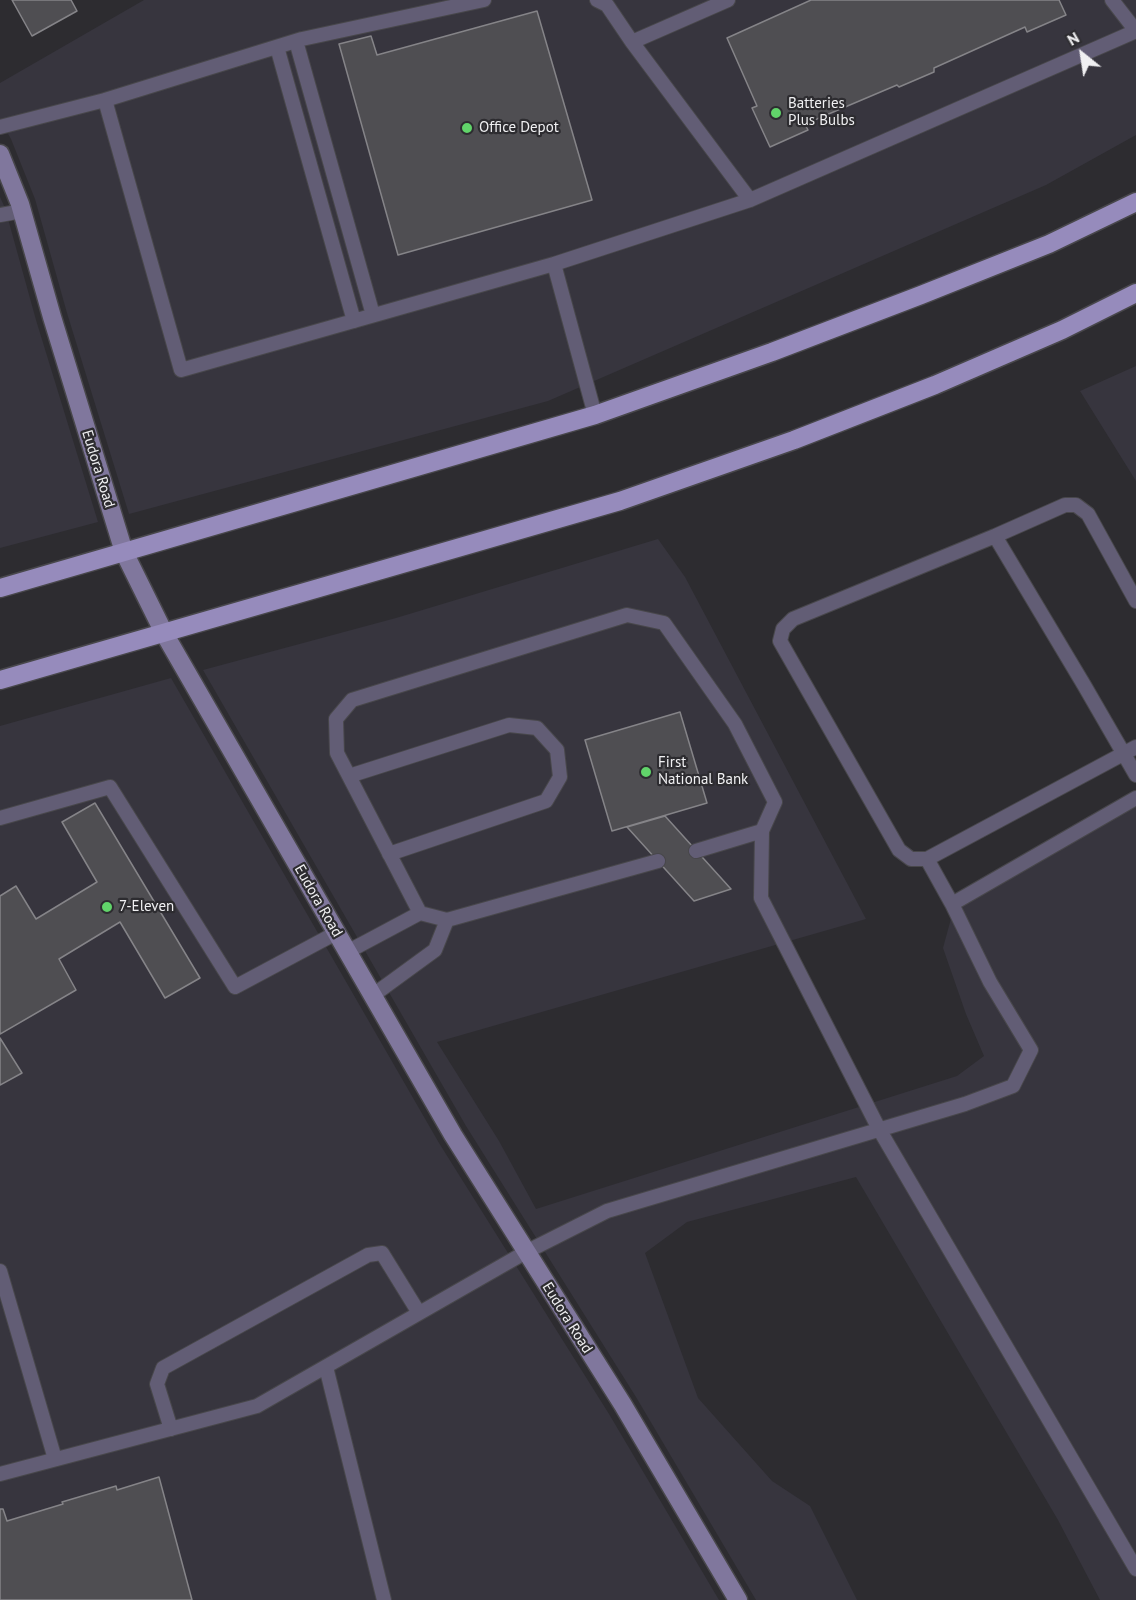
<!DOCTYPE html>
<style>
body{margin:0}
#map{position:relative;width:1136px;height:1600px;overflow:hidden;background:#2d2c30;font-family:"PT Sans",sans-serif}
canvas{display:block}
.north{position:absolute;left:1052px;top:24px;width:60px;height:60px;-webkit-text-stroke:4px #2d2c30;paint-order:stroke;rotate:330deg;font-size:16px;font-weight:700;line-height:24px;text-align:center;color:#f0f0f2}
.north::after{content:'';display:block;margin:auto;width:21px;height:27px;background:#f0f0f2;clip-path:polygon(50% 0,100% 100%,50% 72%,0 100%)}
</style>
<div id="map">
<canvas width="1136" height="1600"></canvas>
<div class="north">N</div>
</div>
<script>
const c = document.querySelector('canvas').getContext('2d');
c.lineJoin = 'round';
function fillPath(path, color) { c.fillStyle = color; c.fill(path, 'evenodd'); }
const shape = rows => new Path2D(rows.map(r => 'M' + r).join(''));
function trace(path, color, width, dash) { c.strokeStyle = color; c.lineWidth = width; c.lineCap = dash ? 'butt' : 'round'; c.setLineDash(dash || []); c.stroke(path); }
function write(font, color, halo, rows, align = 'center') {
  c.font = font + ' "PT Sans",sans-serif'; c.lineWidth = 4.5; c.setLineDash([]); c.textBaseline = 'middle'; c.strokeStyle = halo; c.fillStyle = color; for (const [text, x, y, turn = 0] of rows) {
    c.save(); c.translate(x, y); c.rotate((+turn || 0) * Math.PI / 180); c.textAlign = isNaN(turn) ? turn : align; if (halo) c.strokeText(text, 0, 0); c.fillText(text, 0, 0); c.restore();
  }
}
const built = shape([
 [144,0,1136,0,1136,135,1046,185,548,401,129,514,67,313,35,199,11,139,0,120,0,83],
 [0,197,5,208,36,320,98,522,0,548],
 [1136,366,1136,481,1080,391],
 [658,539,685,577,866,919,437,1042,499,1141,536,1209,957,1076,984,1056,966,1014,943,948,955,904,1136,792,1136,1600,1100,1600,1058,1520,856,1177,687,1222,645,1253,698,1398,772,1481,810,1506,857,1600,756,1600,636,1397,466,1126,203,670,396,618],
 [171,678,439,1143,609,1414,719,1600,0,1600,0,726]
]);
const building = shape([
 [12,0,71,0,77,11,32,36,12,0],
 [811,0,1059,0,1066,15,1027,32,1025,27,934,68,934,72,899,87,897,85,805,124,808,130,770,147,752,108,757,106,727,38,811,0],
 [537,11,592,200,398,255,339,44,371,36,377,55,537,11],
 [680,712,707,803,612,831,585,740,680,712],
 [95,803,200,978,165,998,120,922,59,959,76,990,0,1034,0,896,16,886,36,919,97,882,62,822,95,803],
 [665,816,731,889,694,901,627,827,665,816],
 [0,1038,22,1073,0,1085,0,1038],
 [159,1477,192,1600,0,1600,0,1509,3,1509,7,1521,63,1504,62,1502,116,1486,117,1490,159,1477]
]);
const lane = shape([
 [597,0,607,5,632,42],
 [728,0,632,42,750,200],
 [296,41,373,315],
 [277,47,354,321],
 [105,100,302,39,484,0],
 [0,127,105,100,181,370,554,264,750,200,1136,31,1112,0],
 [0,215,22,211],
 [554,264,595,415],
 [995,536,1084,685,1136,775],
 [349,776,509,725,537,728,557,750,560,777,546,801,389,854],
 [0,818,110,787,235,987,336,933],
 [696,851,762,831],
 [927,859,1136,747],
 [952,904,927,859,911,859,899,850,780,641,783,629,793,619,995,536,1065,505,1076,505,1088,514,1136,601],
 [420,913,337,753,336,719,352,700,627,615,664,623,735,724,775,802,762,831,761,898,879,1129,1136,1569],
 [447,920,658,861],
 [347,952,420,913,447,920,435,950,372,996],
 [0,1271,55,1459],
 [326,1367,384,1600],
 [171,1429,157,1384,163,1368,368,1255,382,1253,419,1313],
 [0,1474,257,1406,526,1252,607,1211,965,1104,1013,1086,1031,1050,990,982,952,904,1136,798]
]);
const secondary = shape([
 [0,154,20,204,52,317,124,552,164,633,453,1135,623,1405,738,1600]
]);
const primary = shape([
 [0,588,595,415,772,352,921,295,1049,244,1136,202],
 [0,680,620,501,794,440,935,385,1062,330,1136,293]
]);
const markers = [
 [776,113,6,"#61d46a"],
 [467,128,6,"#61d46a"],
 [646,772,6,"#61d46a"],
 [107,907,6,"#61d46a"]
];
const poiNames = [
 ["Batteries",788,104],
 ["Plus Bulbs",788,121],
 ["Office Depot",479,128],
 ["First",658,763],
 ["National Bank",658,780],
 ["7-Eleven",119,907]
];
const streetNames = [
 ["Eudora Road",98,469,73],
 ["Eudora Road",318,901,60],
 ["Eudora Road",567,1318,58]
];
fillPath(built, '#37353e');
fillPath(building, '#4f4e52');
trace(building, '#858488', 1.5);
trace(lane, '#48474b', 16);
trace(secondary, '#48474b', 21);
trace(primary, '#48474b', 21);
trace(lane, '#625d75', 14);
trace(secondary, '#80779d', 18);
trace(primary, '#968bbc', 18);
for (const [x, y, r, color] of markers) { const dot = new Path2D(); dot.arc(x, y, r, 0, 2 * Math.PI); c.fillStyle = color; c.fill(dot); trace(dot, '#2d2c30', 2); }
write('15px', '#f0f0f2', '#2d2c30', poiNames, 'left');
write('15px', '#f0f0f2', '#2d2c30', streetNames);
</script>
